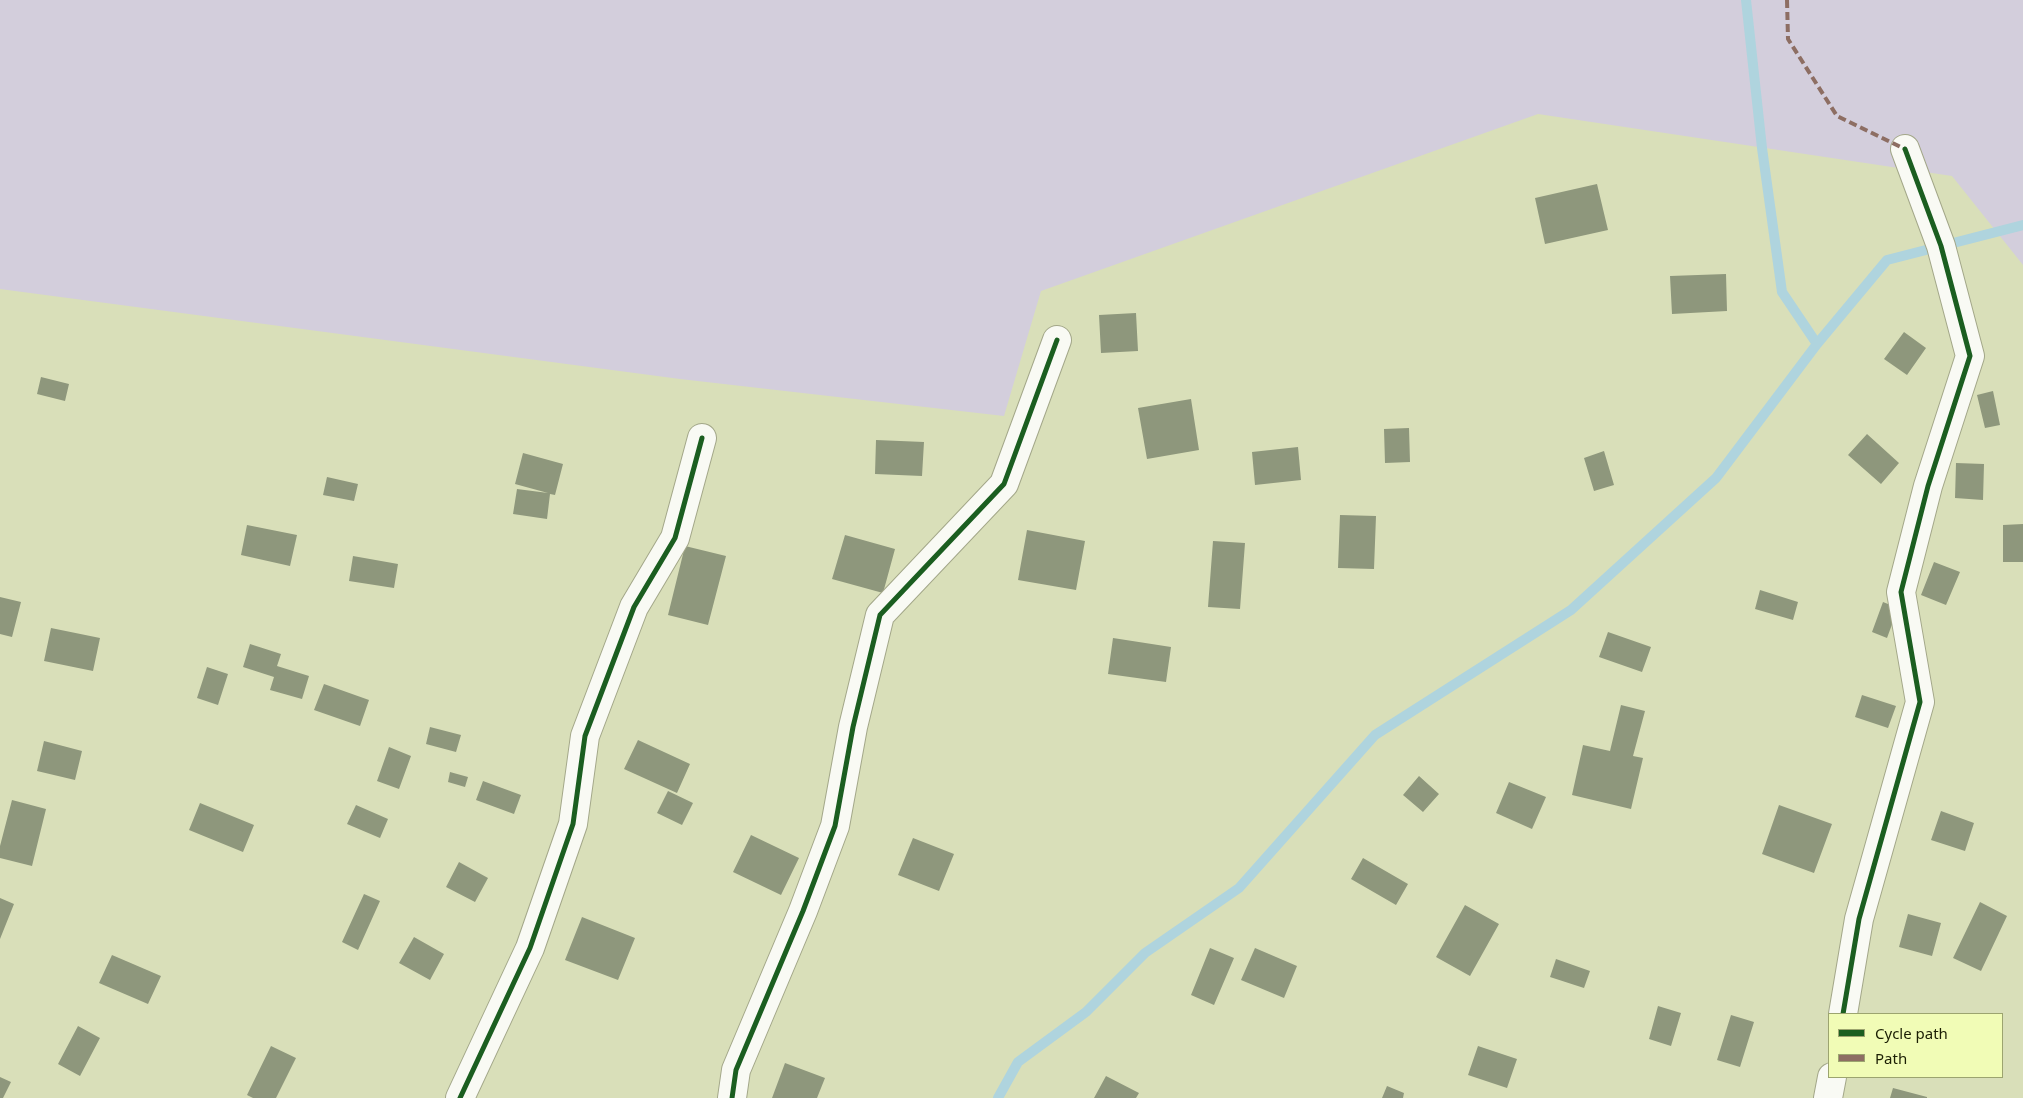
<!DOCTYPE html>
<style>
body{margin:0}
#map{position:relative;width:2023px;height:1098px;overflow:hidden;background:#d9dfb9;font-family:"Noto Sans",sans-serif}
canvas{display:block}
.legend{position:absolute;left:1828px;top:1013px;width:175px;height:65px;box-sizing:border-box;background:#f1fcb6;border:1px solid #9ca46f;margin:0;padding:6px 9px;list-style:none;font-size:15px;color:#1c1f04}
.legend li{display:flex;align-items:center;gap:10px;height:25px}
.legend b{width:25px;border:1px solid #9ca46f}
</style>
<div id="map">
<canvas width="2023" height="1098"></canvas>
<ul class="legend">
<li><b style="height:6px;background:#1b5e20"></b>Cycle path</li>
<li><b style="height:6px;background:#8d6e63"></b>Path</li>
</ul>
</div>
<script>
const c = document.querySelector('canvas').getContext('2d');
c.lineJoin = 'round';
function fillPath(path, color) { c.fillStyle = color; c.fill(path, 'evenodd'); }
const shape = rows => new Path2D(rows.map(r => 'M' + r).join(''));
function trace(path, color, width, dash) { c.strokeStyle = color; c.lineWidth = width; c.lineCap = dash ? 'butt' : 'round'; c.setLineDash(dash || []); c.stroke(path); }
const green = shape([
 [0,0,2023,0,2023,265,1952,176,1538,114,1041,291,1004,416,680,379,0,289]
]);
const stream = shape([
 [1746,0,1762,148,1782,292,1817,344],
 [998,1098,1018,1062,1086,1012,1145,953,1239,888,1375,735,1571,610,1716,478,1817,344,1887,260,2023,225]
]);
const building = shape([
 [1597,184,1608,230,1545,244,1535,198],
 [1726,274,1727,311,1672,314,1670,276],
 [1136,313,1138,351,1101,353,1099,315],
 [1904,332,1926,348,1907,375,1884,359],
 [41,377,69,384,65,401,37,394],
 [1993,391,2000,425,1985,428,1977,395],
 [1191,399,1199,450,1147,459,1138,408],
 [1409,428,1410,462,1385,463,1384,429],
 [1867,434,1899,463,1881,484,1848,455],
 [876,440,924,442,922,476,875,474],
 [1298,447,1301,480,1255,485,1252,452],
 [1604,451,1614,485,1594,491,1584,458],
 [523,453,563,464,555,495,550,494,547,519,513,514,517,489,548,493,515,484],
 [1956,463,1984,464,1983,500,1955,498],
 [327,477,358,484,354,501,323,495],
 [1340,515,1376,516,1374,569,1338,568],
 [2023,524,2023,562,2003,562,2003,525],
 [247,525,297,535,290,566,241,555],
 [1027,530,1085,541,1076,590,1018,580],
 [845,535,895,549,883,593,832,579],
 [1213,541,1245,543,1240,609,1208,607],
 [685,546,726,556,708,625,668,615],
 [353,556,398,564,394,588,349,581],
 [1934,562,1960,572,1946,605,1921,595],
 [1760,590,1798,602,1793,620,1755,609],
 [0,597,21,602,12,637,0,634],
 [1883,602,1898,608,1887,638,1872,632],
 [51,628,100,638,93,671,44,661],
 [1608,632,1651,647,1642,672,1599,657],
 [1113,638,1171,647,1166,682,1108,674],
 [250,644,281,654,277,666,309,676,302,699,270,690,274,677,243,667],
 [207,667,228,674,218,705,197,698],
 [324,684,369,700,360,726,314,710],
 [1862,695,1896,706,1888,728,1855,717],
 [1621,705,1645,711,1633,756,1643,758,1631,809,1572,795,1583,745,1610,751],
 [430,727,461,735,456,752,426,744],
 [638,740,690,764,677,793,624,769],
 [44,741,82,751,75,780,37,771],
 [389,747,411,756,399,789,377,781],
 [450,772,468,777,465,787,448,782],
 [1419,776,1439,794,1423,812,1403,795],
 [483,781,521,795,514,814,476,800],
 [1509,782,1546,797,1532,829,1496,813],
 [668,791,693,803,682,825,657,813],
 [12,800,46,809,32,866,0,858,0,846],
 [200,803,254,825,243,852,189,830],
 [356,805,388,819,380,838,347,824],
 [1779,805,1832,824,1814,873,1762,854],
 [1941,811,1974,823,1965,851,1931,840],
 [751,835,799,858,781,895,733,872],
 [913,838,954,854,939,891,898,875],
 [1363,858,1408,884,1396,905,1351,879],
 [459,862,488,878,475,902,446,887],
 [364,894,380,901,358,950,342,942],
 [0,898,14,904,0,939],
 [1980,902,2007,916,1981,971,1953,958],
 [1465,905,1499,924,1470,976,1436,957],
 [1908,914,1941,923,1932,956,1899,947],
 [582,917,635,938,618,980,565,960],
 [414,937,444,954,430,980,399,963],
 [1210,948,1234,958,1214,1005,1191,995],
 [1255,948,1297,966,1284,998,1241,980],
 [112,955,161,976,148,1004,99,983],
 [1556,959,1590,971,1584,988,1550,977],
 [1658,1006,1681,1013,1671,1046,1649,1039],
 [1731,1015,1754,1022,1740,1067,1717,1060],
 [78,1026,100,1038,80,1076,58,1064],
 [271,1046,296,1058,276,1098,253,1098,247,1095],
 [1478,1046,1517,1059,1507,1088,1468,1075],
 [785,1063,825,1078,817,1098,772,1098],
 [1106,1076,1139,1093,1136,1098,1094,1098],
 [0,1077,11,1082,3,1098,0,1098],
 [1387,1086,1404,1093,1403,1098,1382,1098],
 [1893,1088,1927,1097,1927,1098,1890,1098]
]);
const minor = shape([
 [1843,1014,1859,919,1920,702,1901,592,1928,486,1970,356,1941,246,1905,149],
 [460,1098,530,948,573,824,585,736,634,607,675,538,702,438],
 [732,1098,736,1070,803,911,835,826,853,727,880,615,1004,484,1057,340],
 [1828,1098,1832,1077]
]);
const quiet = shape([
 [1787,0,1788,39,1837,116,1905,149]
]);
const cycleway = shape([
 [1843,1014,1859,919,1920,702,1901,592,1928,486,1970,356,1941,246,1905,149],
 [460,1098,530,948,573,824,585,736,634,607,675,538,702,438],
 [732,1098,736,1070,803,911,835,826,853,727,880,615,1004,484,1057,340]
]);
fillPath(green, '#d3cedc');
trace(stream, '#afd4de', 10);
fillPath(building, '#8e977c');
trace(minor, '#a3a789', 30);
trace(minor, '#f9faf4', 28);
trace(quiet, '#8d6e63', 4, [8, 4]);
trace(cycleway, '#1b5e20', 5);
</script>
